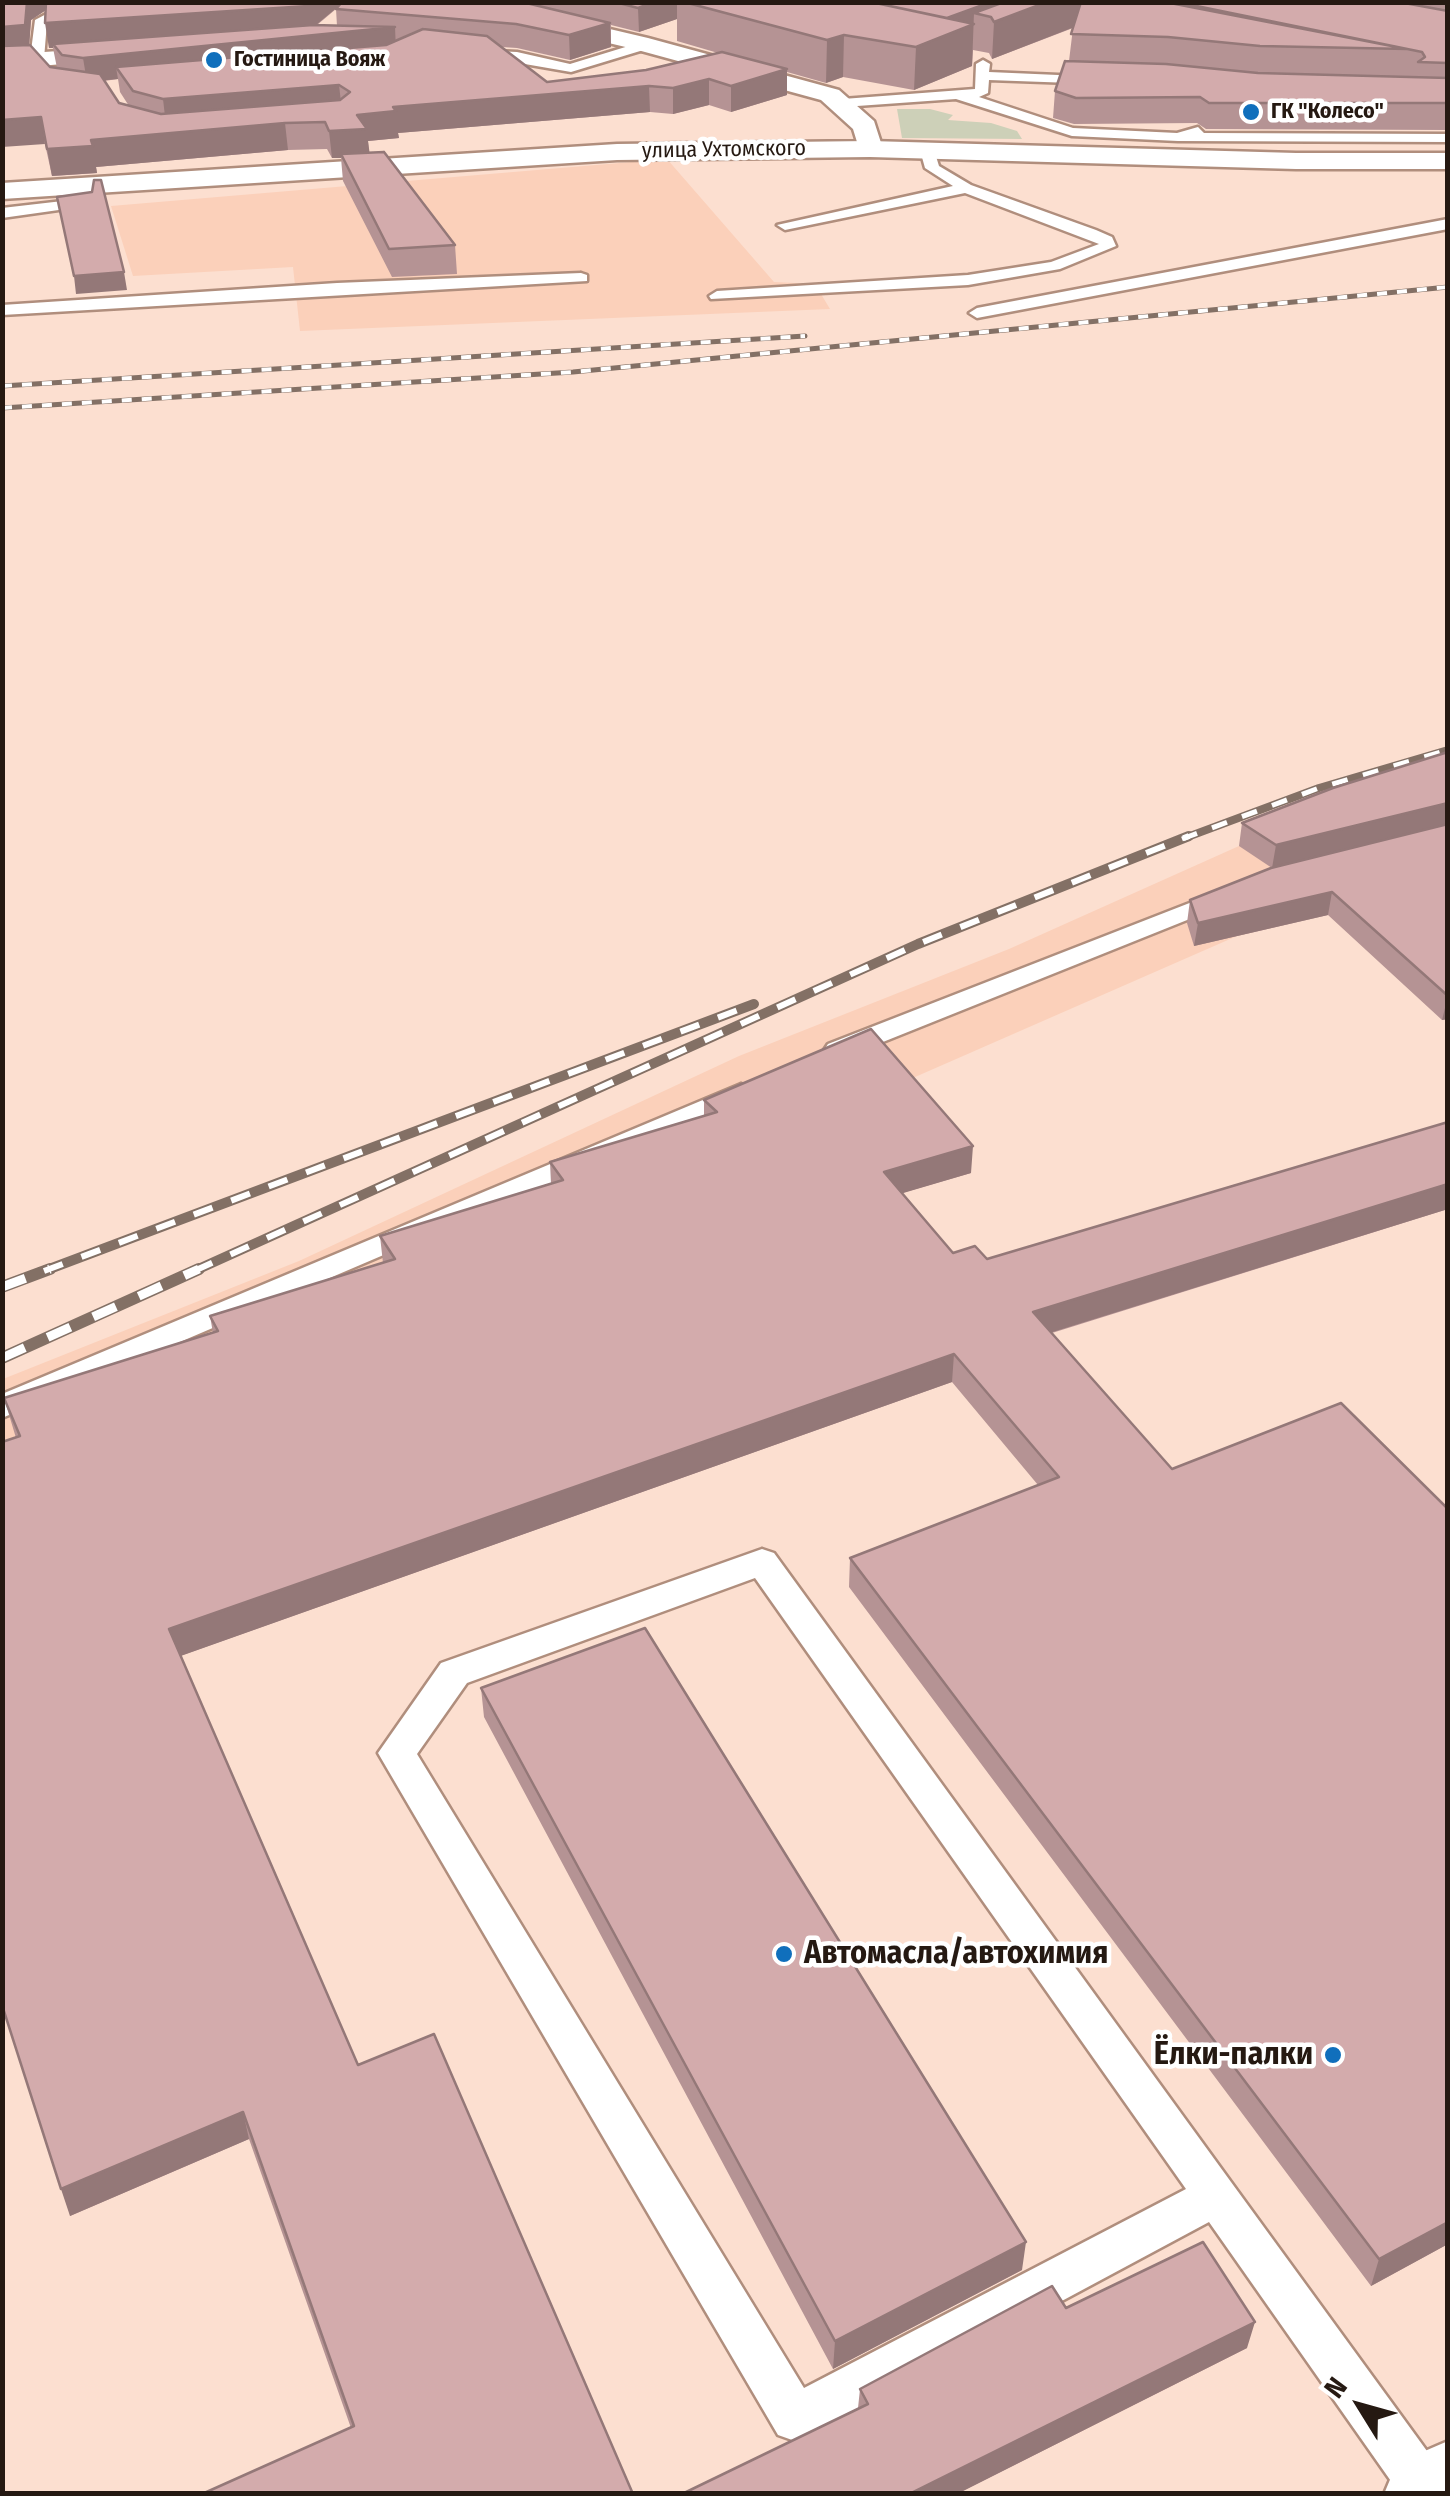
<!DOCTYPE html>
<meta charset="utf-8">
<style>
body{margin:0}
#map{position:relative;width:1450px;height:2496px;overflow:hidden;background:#fcdfd0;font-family:"Fira Sans Condensed",sans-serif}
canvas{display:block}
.frame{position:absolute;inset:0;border:5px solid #251912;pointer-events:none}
.north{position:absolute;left:1310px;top:2356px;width:100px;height:100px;-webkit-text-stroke:8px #fff;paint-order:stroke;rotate:307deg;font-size:28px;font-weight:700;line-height:40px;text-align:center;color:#251912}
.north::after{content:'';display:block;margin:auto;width:35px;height:45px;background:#251912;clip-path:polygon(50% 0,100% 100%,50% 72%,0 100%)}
</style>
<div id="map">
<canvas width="1450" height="2496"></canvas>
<div class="frame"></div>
<div class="north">N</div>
</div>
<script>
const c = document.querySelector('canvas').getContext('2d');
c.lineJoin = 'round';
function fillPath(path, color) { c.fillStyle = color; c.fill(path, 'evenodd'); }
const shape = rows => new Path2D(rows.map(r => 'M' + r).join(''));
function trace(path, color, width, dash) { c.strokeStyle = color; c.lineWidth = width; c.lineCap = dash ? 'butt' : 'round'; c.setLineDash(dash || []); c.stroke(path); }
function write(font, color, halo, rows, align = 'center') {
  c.font = font + ' "Fira Sans Condensed",sans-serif'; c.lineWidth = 9; c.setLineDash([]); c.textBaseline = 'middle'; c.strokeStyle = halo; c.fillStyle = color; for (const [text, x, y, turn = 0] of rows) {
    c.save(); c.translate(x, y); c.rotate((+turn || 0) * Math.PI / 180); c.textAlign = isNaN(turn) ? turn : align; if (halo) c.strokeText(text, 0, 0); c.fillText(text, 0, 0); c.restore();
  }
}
const built = shape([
 [667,159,774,282,815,284,830,309,300,331,293,267,133,276,111,206],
 [1447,772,1447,886,1237,936,737,1155,3,1597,3,1379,299,1261,739,1056,1009,949,1239,846]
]);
const green = shape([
 [897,109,930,109,953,115,948,120,991,123,1017,131,1022,139,902,138]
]);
const service = shape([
 [55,2,67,2,62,16,47,22,44,59,66,85,59,89,30,59,35,20,52,11,55,2],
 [645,41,651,45,650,48,571,72,467,54,473,50,517,52,570,64,645,41],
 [983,60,990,64,989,72,1104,77,1106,80,1099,84,989,80,988,93,979,97,1073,128,1177,133,1198,127,1204,133,1448,134,1448,142,1178,141,1072,136,956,99,843,107,836,103,843,99,975,89,976,64,983,60],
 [927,146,934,150,939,166,971,185,1096,230,1112,237,1116,246,1060,269,968,285,711,299,709,296,717,291,968,275,1051,262,1099,244,965,193,785,230,777,225,953,186,925,168,920,150,927,146],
 [86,189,93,193,94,205,2,218,2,208,80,199,79,193,86,189],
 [1448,219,1448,229,977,318,969,313,977,308,1448,219],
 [581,273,587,275,587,281,2,315,2,305,337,283,581,273],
 [1228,888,1240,895,1237,900,848,1056,838,1058,824,1050,828,1044,1228,888],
 [741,1084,755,1092,751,1098,2,1418,2,1394,741,1084],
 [762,1549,774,1553,1231,2182,1443,2473,1448,2494,1400,2494,1209,2222,812,2435,795,2441,778,2435,378,1753,441,1663,762,1549],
 [755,1578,1186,2189,804,2388,417,1754,467,1683,755,1578]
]);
const minor = shape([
 [453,2,495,2,648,38,839,90,874,121,883,149,879,155,861,155,853,129,821,100,634,49,456,7,453,2],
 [129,46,141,53,137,58,2,69,2,55,129,46],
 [1448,2441,1448,2494,1384,2494,1397,2463,1448,2441]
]);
const tertiary = shape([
 [870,141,1296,153,1448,153,1448,169,1296,169,870,157,617,160,2,199,2,183,617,144,870,141]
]);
const railFar3 = shape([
 [2,386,805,336],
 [2,408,573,372,1448,287]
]);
const railFar2 = shape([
 [1182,839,1319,788,1448,750]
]);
const railFar1 = shape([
 [44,1271,754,1004],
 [194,1271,918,944,1189,836]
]);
const rail = shape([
 [2,1287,50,1269],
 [2,1358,199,1269]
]);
const wall = shape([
 [2,2,1448,2,1448,130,1206,129,1197,123,1074,124,1053,118,1055,91,1069,61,1073,28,992,59,989,53,973,50,972,66,914,90,843,77,826,83,787,72,787,95,731,112,709,105,673,114,650,112,398,133,399,138,368,141,369,153,455,245,457,274,392,277,343,181,341,158,332,158,327,149,288,150,96,167,97,173,52,176,45,144],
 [336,9,337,26,317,25],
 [46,10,49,48,53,48,57,68,50,67,29,45,31,20],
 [677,19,677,41,718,53,646,70,547,82,502,47,517,48,570,60,611,47,611,25,639,32],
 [118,79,120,92,129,106,119,103,104,81],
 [1448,752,1448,1019,1442,1020,1328,915,1194,946,1187,923,1190,900,1272,868,1239,846,1242,823],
 [704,1100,971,1173,902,1193,953,1253,987,1259,1448,1122,1448,1209,1052,1333,1448,2244,1371,2286,849,1587,850,1558,1038,1485,952,1382,180,1656,358,2065,633,2494,351,2428,249,2139,70,2216,16,1438,4,1398,213,1333,210,1316,383,1263,380,1236,551,1184,550,1162,704,1116],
 [481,1688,1022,2270,833,2369,484,1717],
 [1066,2308,1247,2348,957,2494,682,2494,858,2408,860,2389]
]);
const shadedWall = shape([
 [27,2,52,2,49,8,31,20,29,49,2,52,2,27],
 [312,2,349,2,340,5,310,30,53,44,53,48,49,48,45,23],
 [654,2,677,2,677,19,639,32,638,8],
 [991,2,1084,2,1082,24,992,59,994,22,991,17,974,13,972,66,914,90,916,47,944,20],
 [610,23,611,47,570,60,569,35],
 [395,27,396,51,116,67,118,79,87,82,83,58],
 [844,35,843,77,826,83,827,40],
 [787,69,787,95,731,112,731,86],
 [709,79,709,105,673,114,673,88],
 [339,85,342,111,166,125,163,99],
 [649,86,650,112,398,133,399,138,368,141,370,156,341,154,341,158,332,158,329,131,357,115,393,107],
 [41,117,45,144,2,147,2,120],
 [285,123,288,150,96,167,97,173,52,176,47,149,91,140],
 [124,272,127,290,76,294,74,276],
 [1448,803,1447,824,1272,868,1276,845],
 [1332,892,1328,915,1194,946,1198,923],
 [1448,996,1448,1019,1442,1020],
 [973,1146,971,1173,883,1199,884,1172],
 [1448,1184,1448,1209,1030,1339,1033,1312],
 [954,1354,952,1382,175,1658,169,1629],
 [243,2112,249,2139,70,2216,61,2189],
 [1448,2222,1448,2244,1371,2286,1379,2259],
 [1026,2242,1022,2270,833,2369,835,2341],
 [1255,2322,1247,2348,957,2494,909,2494]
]);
const building = shape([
 [2,2,27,2,25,25,2,27,2,2],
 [46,2,312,2,308,6,45,23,46,2],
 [342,2,522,2,610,23,569,35,516,24,336,9,342,2],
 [615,2,654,2,638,8,615,2],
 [684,2,871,2,974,24,916,47,844,35,827,40,684,2],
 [871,2,991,2,947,18,871,2],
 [1004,2,1047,2,994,22,991,17,974,13,1004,2],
 [1081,2,1165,2,1407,49,1260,46,1168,37,1071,34,1081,2],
 [1177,2,1399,2,1448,11,1448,63,1418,62,1425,57,1422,52,1177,2],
 [313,25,395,27,83,58,62,55,53,44,313,25],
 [423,29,487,36,547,82,646,70,722,52,787,69,731,86,709,79,673,88,649,86,393,107,396,111,357,115,367,129,329,131,325,122,285,123,91,140,93,146,47,149,41,117,2,120,2,46,30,45,50,67,100,74,119,103,161,114,340,100,350,92,339,85,163,99,133,91,116,67,386,45,423,29],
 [1065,61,1166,64,1258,73,1448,78,1448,103,1209,103,1200,97,1076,98,1055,91,1065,61],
 [384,152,455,245,389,249,341,154,384,152],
 [94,180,101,180,124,272,74,276,57,197,92,192,94,180],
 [1448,752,1448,803,1276,845,1242,823,1333,788,1448,752],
 [1448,824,1448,996,1332,892,1198,923,1190,900,1271,868,1448,824],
 [871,1029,973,1146,884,1172,953,1253,975,1246,987,1259,1448,1122,1448,1184,1033,1312,1172,1469,1341,1403,1448,1509,1448,2222,1379,2259,850,1558,1059,1477,954,1354,169,1629,358,2065,434,2034,633,2494,202,2494,354,2426,243,2112,61,2189,2,2005,2,1442,20,1436,4,1398,218,1331,210,1316,395,1259,380,1236,563,1180,550,1162,717,1112,704,1100,871,1029],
 [645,1628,1026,2242,835,2341,481,1688,645,1628],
 [1203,2242,1255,2322,909,2494,682,2494,868,2404,860,2389,1052,2286,1066,2308,1203,2242]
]);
const markers = [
 [214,60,10,"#106fbc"],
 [1251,112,10,"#106fbc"],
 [784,1954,10,"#106fbc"],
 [1333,2055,10,"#106fbc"]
];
const farPoinames = [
 ["Гостиница Вояж",234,60],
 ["ГК \"Колесо\"",1271,112]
];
const farStreetnames = [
 ["улица Ухтомского",724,150,-1]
];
const nearPoinames = [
 ["Автомасла/автохимия",804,1954],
 ["Ёлки-палки",1313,2055,"right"]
];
fillPath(built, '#fbd0ba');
fillPath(green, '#cdd0b8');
trace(service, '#b08e7d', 5);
trace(minor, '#b08e7d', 5);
trace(tertiary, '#b08e7d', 5);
fillPath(service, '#fff');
fillPath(minor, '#fff');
fillPath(tertiary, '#fff');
trace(railFar3, '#837065', 5);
trace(railFar2, '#837065', 8);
trace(railFar1, '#837065', 10);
trace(rail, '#837065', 12);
trace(railFar3, '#fff', 4, [10]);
trace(railFar2, '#fff', 5, [16]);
trace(railFar1, '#fff', 6, [20]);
trace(rail, '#fff', 9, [25]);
fillPath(wall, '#b59394');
fillPath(shadedWall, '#947878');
fillPath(building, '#d3abac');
trace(building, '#947878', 2.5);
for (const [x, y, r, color] of markers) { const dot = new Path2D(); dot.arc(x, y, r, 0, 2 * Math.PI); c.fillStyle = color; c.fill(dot); trace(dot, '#fff', 4); }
write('bold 22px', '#251912', '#fff', farPoinames, 'left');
write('22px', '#251912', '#fff', farStreetnames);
write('bold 32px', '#251912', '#fff', nearPoinames, 'left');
</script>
